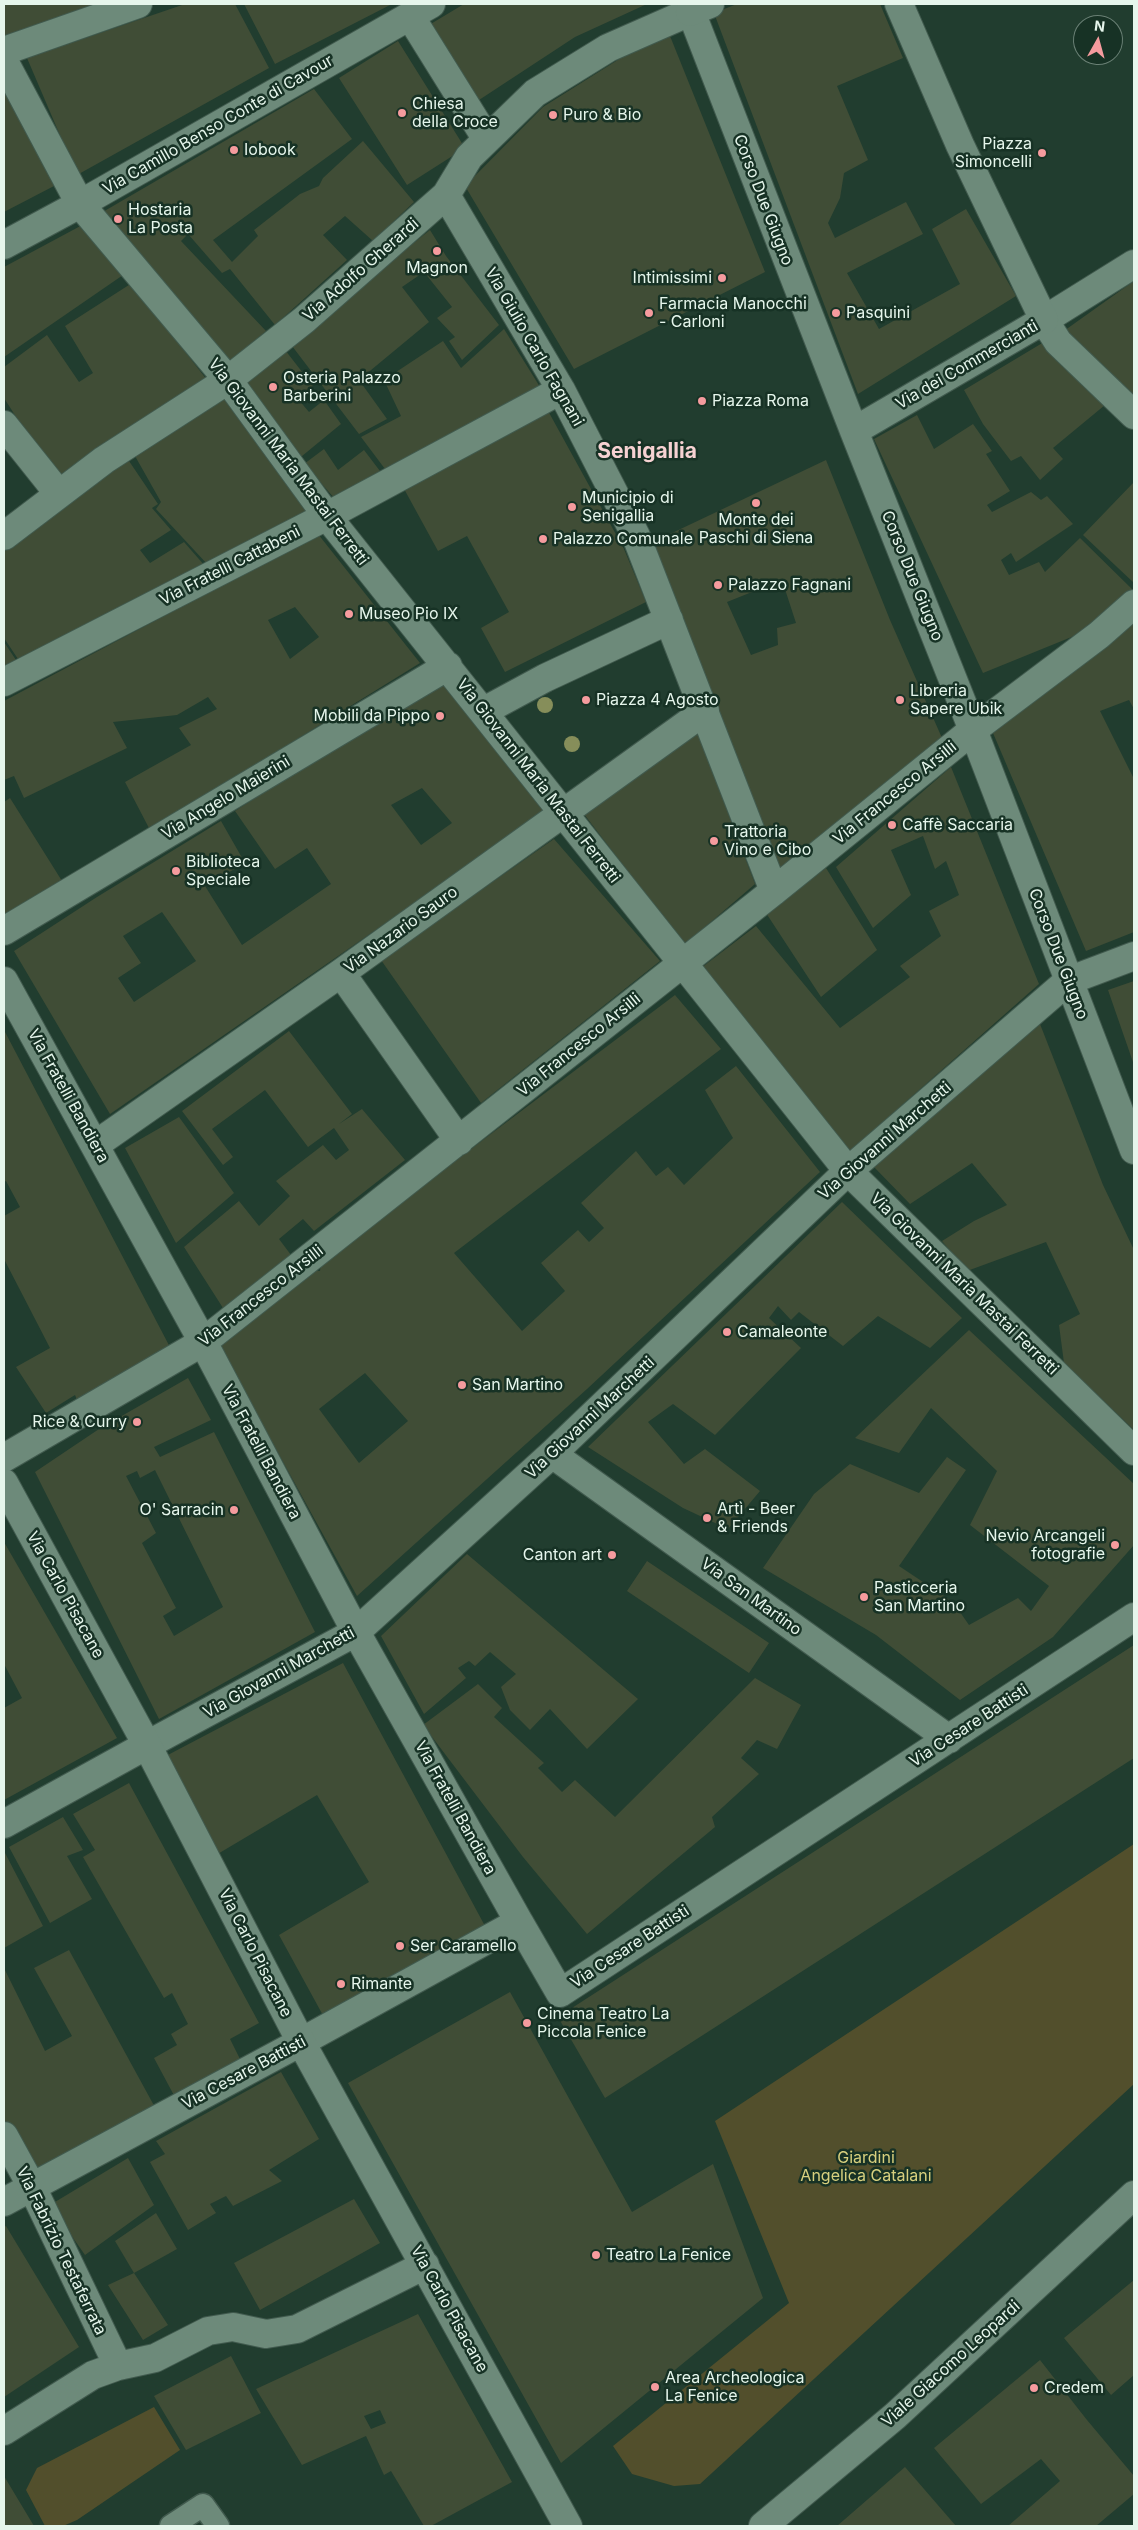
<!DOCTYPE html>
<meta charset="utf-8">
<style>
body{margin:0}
#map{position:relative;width:1138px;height:2530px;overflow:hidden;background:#213d2f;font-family:Inter,sans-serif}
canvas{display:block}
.frame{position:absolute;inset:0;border:5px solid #e6f6ec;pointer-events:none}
.north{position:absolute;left:1073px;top:15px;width:50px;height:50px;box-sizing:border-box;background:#173225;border:1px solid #6a8075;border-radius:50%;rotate:7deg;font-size:14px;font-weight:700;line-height:20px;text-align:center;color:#e6f6ec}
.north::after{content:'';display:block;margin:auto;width:18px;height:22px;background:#f59b9e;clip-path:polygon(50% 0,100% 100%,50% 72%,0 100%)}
</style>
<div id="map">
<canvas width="1138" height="2530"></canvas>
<div class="frame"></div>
<div class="north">N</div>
</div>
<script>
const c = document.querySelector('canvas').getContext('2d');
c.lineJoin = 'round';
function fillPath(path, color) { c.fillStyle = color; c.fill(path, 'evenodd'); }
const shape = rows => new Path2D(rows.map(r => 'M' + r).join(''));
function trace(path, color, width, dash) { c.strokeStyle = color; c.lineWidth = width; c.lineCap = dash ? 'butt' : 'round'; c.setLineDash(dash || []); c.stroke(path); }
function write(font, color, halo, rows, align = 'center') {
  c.font = font + ' Inter,sans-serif'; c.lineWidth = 5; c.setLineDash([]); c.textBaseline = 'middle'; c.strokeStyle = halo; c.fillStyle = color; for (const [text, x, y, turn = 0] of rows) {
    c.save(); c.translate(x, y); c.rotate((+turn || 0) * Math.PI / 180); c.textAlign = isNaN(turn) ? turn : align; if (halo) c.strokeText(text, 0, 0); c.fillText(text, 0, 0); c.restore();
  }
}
const green = shape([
 [1134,1844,1134,2084,700,2484,674,2486,632,2474,613,2446,789,2303,715,2121],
 [154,2407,180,2450,77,2520,63,2526,45,2526,26,2490,37,2468]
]);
const building = shape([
 [4,4,102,4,4,40],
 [185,4,235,4,269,68,77,175,27,58],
 [244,4,392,4,275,64],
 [464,4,647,4,575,37,479,100,429,25],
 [737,4,880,4,903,58,837,86,868,160,844,173,840,198,828,223,835,238,906,202,923,234,847,273,879,329,960,284,932,229,966,209,1016,296,858,394,714,13],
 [670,36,765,272,574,369,465,186,543,107,632,51],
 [398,41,465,148,407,185,339,78],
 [4,88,54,186,4,212],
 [314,89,352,139,213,240,232,262,258,236,254,230,300,194,319,186,323,178,363,141,414,202,373,241,345,216,323,235,347,260,275,325,230,269,222,273,188,234,181,241,266,331,224,367,101,213],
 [86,223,126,273,4,357,4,267],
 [430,230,446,256,499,325,462,360,449,341,455,337,437,318,452,307,424,272,402,287,429,322,359,380,387,419,359,434,289,342],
 [1134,281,1134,404,1061,333],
 [132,283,207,380,59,484,4,398,4,367,47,335,79,382,93,373,65,326],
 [504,329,540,387,388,473,361,437,401,416,384,380,443,341,461,368],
 [1044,342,1071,374,1105,405,1053,448,1063,459,1040,480,1021,456,1011,461,983,424,964,390],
 [282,346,313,386,298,399,309,412,324,400,341,424,296,461,238,382],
 [221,393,307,512,208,565,156,509,161,502,135,456],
 [547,409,624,549,646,602,505,672,481,628,509,612,467,536,438,551,403,487],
 [917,415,934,449,973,424,992,451,986,454,1010,491,987,505,992,512,1031,492,1041,500,1047,496,1073,524,1016,562,1011,553,1001,560,1009,575,1039,562,1045,572,1080,538,1134,591,1074,636,983,673,874,439],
 [324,449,338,470,364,450,383,475,336,500,304,464],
 [127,458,158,504,152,508,171,530,140,550,150,563,184,542,205,566,18,659,4,638,4,549],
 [826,460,890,620,942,738,775,876,651,543],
 [782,580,796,623,777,628,778,645,751,655,727,602],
 [1134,482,1134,583,1083,535],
 [318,534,420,663,150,830,125,782,191,745,179,728,217,709,208,697,177,715,113,722,127,748,24,798,14,776,4,780,4,701],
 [295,607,319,637,290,659,268,620],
 [1134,614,1134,709,1129,700,1100,711,1134,779,1134,932,1086,951,990,726],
 [4,642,16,660,4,667],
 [446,682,546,812,110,1114,14,951,97,897,221,821,245,863,205,886,242,945,331,884,307,848,275,869,235,811,344,741],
 [422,788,452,823,421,845,391,805],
 [162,912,196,961,134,1002,118,978,141,963,123,936],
 [698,734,755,884,684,945,584,814],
 [951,767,1039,984,850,1151,701,968,756,926,840,1028,910,977,900,966,941,936,929,911,959,895,946,861,935,869,923,836,891,850,911,895,873,928,836,867],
 [10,798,62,881,4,915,4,802],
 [554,839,660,961,481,1103,381,960],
 [826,868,877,950,821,997,766,913],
 [1134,981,1134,1065,1108,990],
 [675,995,721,1049,454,1253,522,1331,565,1291,541,1263,578,1230,589,1242,604,1228,581,1203,636,1151,656,1176,668,1167,684,1185,733,1138,705,1090,736,1066,820,1172,587,1389,357,1596,218,1344,311,1270,320,1271,321,1264,361,1232],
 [365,1373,408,1421,359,1463,319,1409],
 [1040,1024,1103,1185,1134,1250,1134,1430,1064,1363,1059,1325,1080,1314,1046,1242,967,1271,942,1241,974,1221,1007,1205,972,1163,910,1204,873,1166],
 [4,1030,172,1351,77,1400,75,1395,46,1413,16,1367,50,1348,4,1259,4,1216,20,1207,6,1181,4,1182],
 [289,1031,352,1114,339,1124,362,1109,405,1160,314,1231,303,1219,279,1239,291,1255,223,1308,184,1247,239,1201,259,1226,290,1196,276,1181,323,1145,336,1160,349,1150,334,1128,308,1147,265,1090,212,1129,233,1157,223,1165,182,1111],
 [179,1117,234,1193,176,1243,125,1148],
 [842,1202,962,1318,930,1348,878,1316,843,1346,799,1312,791,1320,778,1306,769,1318,801,1348,715,1435,673,1404,648,1422,684,1464,705,1449,760,1491,728,1529,683,1508,588,1447],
 [969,1330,1134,1484,1134,1545,1053,1637,960,1700,876,1635,763,1568,814,1494,850,1464,919,1493,947,1457,966,1470,899,1566,953,1602,969,1625,1018,1598,1031,1611,1049,1586,970,1525,997,1471,931,1408,899,1453,855,1438],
 [188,1378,211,1420,154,1447,160,1457,214,1432,315,1632,159,1719,35,1472,99,1429],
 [155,1470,223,1607,174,1636,163,1616,176,1608,142,1543,156,1533,126,1476,137,1471,140,1478],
 [4,1542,117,1738,4,1800,4,1708,22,1698,4,1664],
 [467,1554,638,1699,587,1749,550,1709,530,1730,510,1710,501,1687,516,1674,490,1652,475,1666,469,1661,458,1668,466,1678,424,1714,381,1636],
 [647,1561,769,1643,749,1673,627,1591],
 [1134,1645,1134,1758,605,2098,558,2017],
 [343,1663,485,1926,325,2019,279,1935,369,1882,317,1795,216,1855,164,1757],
 [755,1678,801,1705,777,1749,757,1740,741,1758,759,1774,712,1817,715,1827,587,1934,523,1857,423,1725,478,1684,502,1708,494,1717,544,1763,538,1768,562,1792,575,1780,615,1817],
 [129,1783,259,2023,230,2039,243,2065,177,2101,154,2058,177,2045,171,2034,188,2024,172,1993,164,1998,83,1857,95,1850,73,1814],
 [63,1817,83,1850,67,1856,92,1899,50,1923,9,1847],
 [4,1851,43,1926,4,1948],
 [69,1950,157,2111,33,2178,4,2125,4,1968,45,2051,72,2036,34,1968],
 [510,1992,632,2212,713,2164,763,2298,561,2463,348,2083],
 [281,2072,319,2139,269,2170,282,2181,233,2206,226,2196,210,2204,216,2213,188,2230,150,2162,165,2154,156,2141],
 [128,2158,154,2205,85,2255,50,2205],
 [354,2199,380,2243,260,2310,234,2263],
 [156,2213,177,2249,134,2273,168,2325,143,2340,108,2285,134,2273,115,2241],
 [6,2226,79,2347,4,2397,4,2227],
 [1134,2280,1134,2375,1111,2395,1064,2338],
 [418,2314,512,2482,431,2526,424,2526,391,2471,384,2475,366,2436,302,2465,256,2389],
 [380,2410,386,2423,371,2429,364,2416],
 [231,2356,261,2413,186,2450,154,2396],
 [1040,2360,1087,2420,1134,2476,1134,2494,1096,2526,1008,2526,1060,2481,1041,2459,981,2504,934,2448],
 [905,2467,956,2526,837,2526],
 [4,2476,34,2526,4,2526]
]);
const service = shape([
 [171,2526,203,2505,218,2526]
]);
const pedestrian = shape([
 [688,4,854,431,973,730,1134,1150],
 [410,16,486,138],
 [4,51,138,4],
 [4,61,80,204,228,380,327,516,848,1171,1134,1451],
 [446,195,561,390,636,536,774,891],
 [4,245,80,204,431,4],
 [1044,320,1134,264],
 [4,425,59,494],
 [854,431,1044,320,1058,342,1134,415],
 [4,536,104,460,228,380,304,320,446,195,469,157,535,93,608,48,690,12],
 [4,682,327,516,561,390],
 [484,711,545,678,669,620],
 [4,931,448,666],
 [341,973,459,1141],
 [4,981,203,1342,356,1632,519,1922],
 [95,1145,341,973,705,711],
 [552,1454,949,1739],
 [4,1458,203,1342,774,891,973,730,1099,635,1134,604],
 [147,1745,356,1632,552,1454,848,1171,1068,981,1134,956],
 [301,2042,519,1922,560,1993,1134,1617]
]);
const minor = shape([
 [899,4,960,145,1044,320],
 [690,12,710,4],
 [4,1483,147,1745,301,2042,568,2526],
 [4,1824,147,1745],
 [4,2136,32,2187,118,2366],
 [4,2202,301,2042],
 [4,2431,93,2375,118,2366,155,2358,208,2331,233,2327,266,2334,297,2329,425,2265]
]);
const secondary = shape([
 [763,2526,895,2416,1134,2195]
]);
const trees = [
 [545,705],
 [572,744]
];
const markers = [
 [402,113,5,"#f59b9e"],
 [553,115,5,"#f59b9e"],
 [234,150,5,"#f59b9e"],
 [1042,153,5,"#f59b9e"],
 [118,219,5,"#f59b9e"],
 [437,251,5,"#f59b9e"],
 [722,278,5,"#f59b9e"],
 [649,313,5,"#f59b9e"],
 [836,313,5,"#f59b9e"],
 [273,387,5,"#f59b9e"],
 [702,401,5,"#f59b9e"],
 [756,503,5,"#f59b9e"],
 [572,507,5,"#f59b9e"],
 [543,539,5,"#f59b9e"],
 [718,585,5,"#f59b9e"],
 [349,614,5,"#f59b9e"],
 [586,700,5,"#f59b9e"],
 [900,700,5,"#f59b9e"],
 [440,716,5,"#f59b9e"],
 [892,825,5,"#f59b9e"],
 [714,841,5,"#f59b9e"],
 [176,871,5,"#f59b9e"],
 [727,1332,5,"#f59b9e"],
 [462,1385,5,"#f59b9e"],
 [137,1422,5,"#f59b9e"],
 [234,1510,5,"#f59b9e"],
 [707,1518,5,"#f59b9e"],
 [1115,1545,5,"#f59b9e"],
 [612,1555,5,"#f59b9e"],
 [864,1597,5,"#f59b9e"],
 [400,1946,5,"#f59b9e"],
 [341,1984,5,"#f59b9e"],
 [527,2023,5,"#f59b9e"],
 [596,2255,5,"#f59b9e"],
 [655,2387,5,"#f59b9e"],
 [1034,2388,5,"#f59b9e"]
];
const poiNames = [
 ["Chiesa",412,104],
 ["della Croce",412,122],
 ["Puro & Bio",563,115],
 ["Piazza",1032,144,"right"],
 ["Simoncelli",1032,162,"right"],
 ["Iobook",244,150],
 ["Hostaria",128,210],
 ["La Posta",128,228],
 ["Magnon",437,268,"center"],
 ["Intimissimi",712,278,"right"],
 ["Farmacia Manocchi",659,304],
 ["- Carloni",659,322],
 ["Pasquini",846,313],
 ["Osteria Palazzo",283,378],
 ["Barberini",283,396],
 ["Piazza Roma",712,401],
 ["Municipio di",582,498],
 ["Senigallia",582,516],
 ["Monte dei",756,520,"center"],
 ["Paschi di Siena",756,538,"center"],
 ["Palazzo Comunale",553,539],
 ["Palazzo Fagnani",728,585],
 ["Museo Pio IX",359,614],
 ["Libreria",910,691],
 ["Sapere Ubik",910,709],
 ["Piazza 4 Agosto",596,700],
 ["Mobili da Pippo",430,716,"right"],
 ["Caffè Saccaria",902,825],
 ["Trattoria",724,832],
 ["Vino e Cibo",724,850],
 ["Biblioteca",186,862],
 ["Speciale",186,880],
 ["Camaleonte",737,1332],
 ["San Martino",472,1385],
 ["Rice & Curry",127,1422,"right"],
 ["Artì - Beer",717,1509],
 ["& Friends",717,1527],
 ["O' Sarracin",224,1510,"right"],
 ["Nevio Arcangeli",1105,1536,"right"],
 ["fotografie",1105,1554,"right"],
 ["Canton art",602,1555,"right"],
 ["Pasticceria",874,1588],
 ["San Martino",874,1606],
 ["Ser Caramello",410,1946],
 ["Rimante",351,1984],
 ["Cinema Teatro La",537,2014],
 ["Piccola Fenice",537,2032],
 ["Teatro La Fenice",606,2255],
 ["Area Archeologica",665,2378],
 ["La Fenice",665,2396],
 ["Credem",1044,2388]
];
const streetNames = [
 ["Via Camillo Benso Conte di Cavour",218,125,-30],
 ["Corso Due Giugno",763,200,69],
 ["Via Adolfo Gherardi",361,270,-41],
 ["Via Giulio Carlo Fagnani",534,347,60],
 ["Via dei Commercianti",967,365,-30],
 ["Via Giovanni Maria Mastai Ferretti",288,462,53],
 ["Via Fratelli Cattabeni",230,566,-27],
 ["Corso Due Giugno",912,576,68],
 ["Via Giovanni Maria Mastai Ferretti",538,781,52],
 ["Via Francesco Arsilli",895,793,-39],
 ["Via Angelo Maierini",226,798,-31],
 ["Via Nazario Sauro",401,930,-36],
 ["Corso Due Giugno",1058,954,69],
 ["Via Francesco Arsilli",579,1045,-39],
 ["Via Fratelli Bandiera",68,1096,61],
 ["Via Giovanni Marchetti",885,1141,-41],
 ["Via Giovanni Maria Mastai Ferretti",964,1284,44],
 ["Via Francesco Arsilli",261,1296,-38],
 ["Via Giovanni Marchetti",590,1418,-43],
 ["Via Fratelli Bandiera",261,1452,62],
 ["Via Carlo Pisacane",65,1595,61],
 ["Via San Martino",751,1597,36],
 ["Via Giovanni Marchetti",279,1673,-29],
 ["Via Cesare Battisti",969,1726,-33],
 ["Via Fratelli Bandiera",455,1808,61],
 ["Via Cesare Battisti",630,1947,-33],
 ["Via Carlo Pisacane",255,1953,63],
 ["Via Cesare Battisti",244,2073,-28],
 ["Via Fabrizio Testaferrata",61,2251,64],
 ["Via Carlo Pisacane",449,2309,61],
 ["Viale Giacomo Leopardi",951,2364,-42]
];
const parkNames = [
 ["Giardini",866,2158],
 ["Angelica Catalani",866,2176]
];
const districtNames = [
 ["Senigallia",647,452]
];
fillPath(green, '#524f2c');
fillPath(building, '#404d36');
trace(service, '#415a4e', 25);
trace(pedestrian, '#415a4e', 30);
trace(minor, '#415a4e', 30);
trace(secondary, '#415a4e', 30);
trace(service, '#6d8a7a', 22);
trace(pedestrian, '#6d8a7a', 28);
trace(minor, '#6d8a7a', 28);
trace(secondary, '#6d8a7a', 28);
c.fillStyle = '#868e5a';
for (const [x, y] of trees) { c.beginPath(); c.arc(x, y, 8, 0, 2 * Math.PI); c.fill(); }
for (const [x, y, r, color] of markers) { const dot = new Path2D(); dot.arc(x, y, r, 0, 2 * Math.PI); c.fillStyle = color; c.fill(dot); trace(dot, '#173225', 2); }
write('16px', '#e6f6ec', '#173225', poiNames, 'left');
write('16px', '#e6f6ec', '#173225', streetNames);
write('16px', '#d8d07e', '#173225', parkNames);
write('bold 21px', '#f6d2d2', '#173225', districtNames);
</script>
